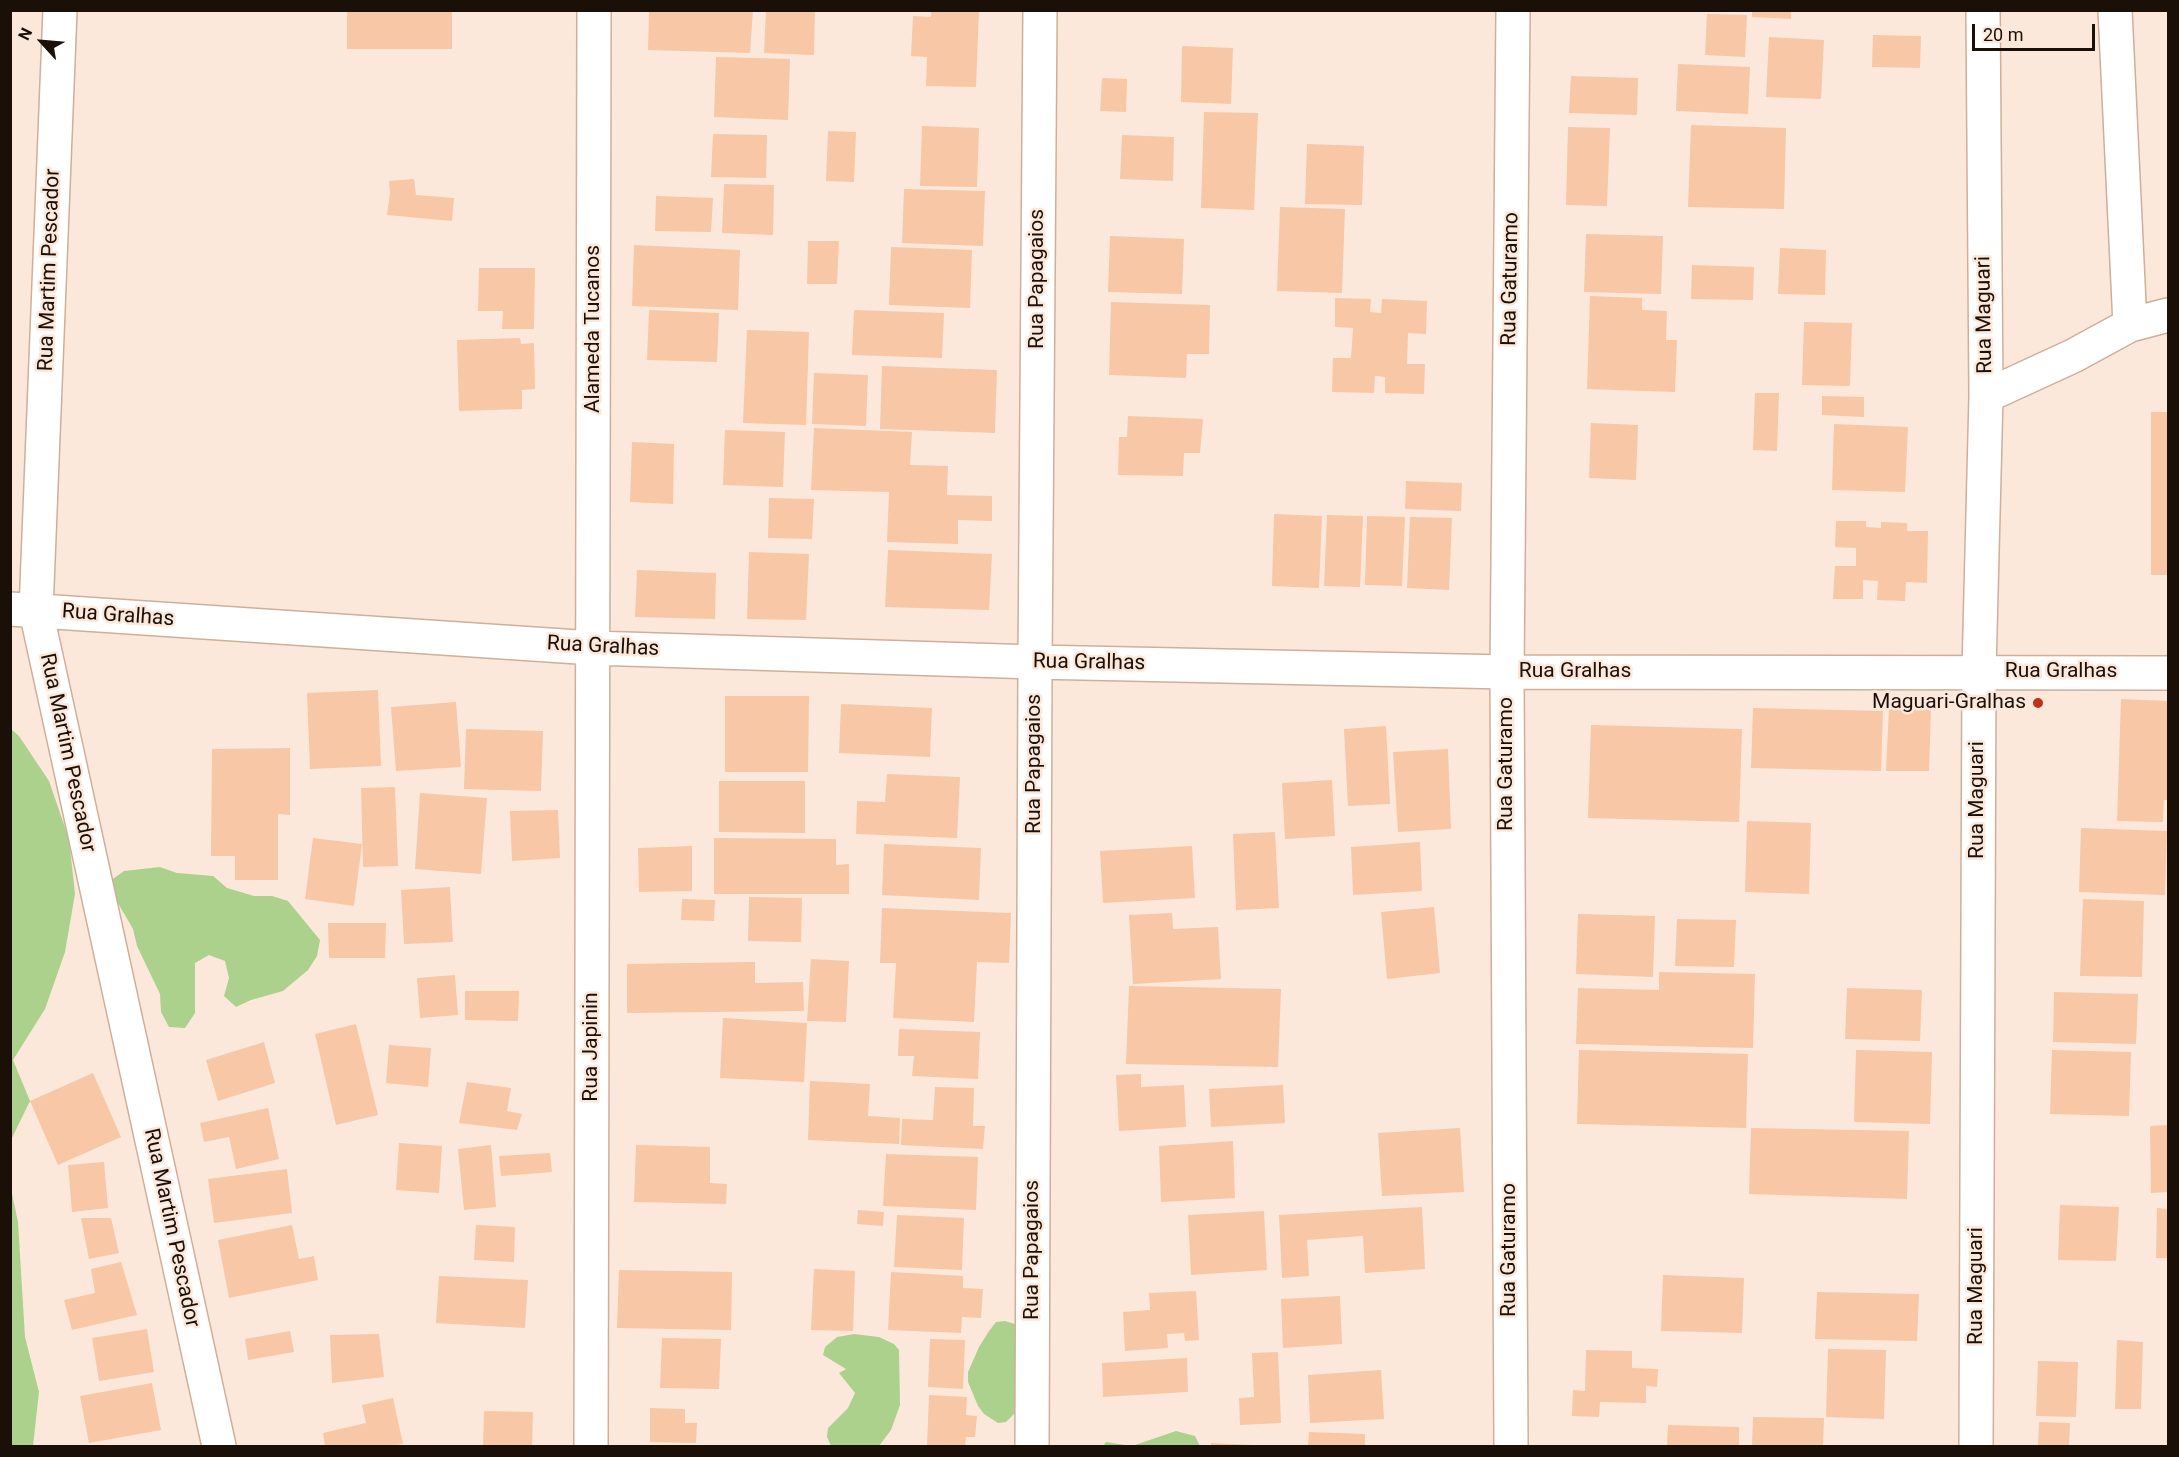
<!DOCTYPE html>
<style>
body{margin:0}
#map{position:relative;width:2179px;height:1457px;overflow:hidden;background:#fce8da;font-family:Roboto,sans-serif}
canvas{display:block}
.frame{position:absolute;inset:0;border:12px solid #1b1008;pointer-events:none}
.north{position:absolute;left:12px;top:12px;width:60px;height:60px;-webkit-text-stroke:4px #fce8da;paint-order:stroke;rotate:296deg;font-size:16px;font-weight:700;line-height:24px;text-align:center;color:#1b1008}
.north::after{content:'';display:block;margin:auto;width:21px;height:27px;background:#1b1008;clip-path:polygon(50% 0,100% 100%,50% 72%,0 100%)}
.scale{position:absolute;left:1972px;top:24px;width:123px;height:27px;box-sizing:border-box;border:3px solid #1b1008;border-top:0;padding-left:8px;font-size:18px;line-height:21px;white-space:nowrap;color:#1b1008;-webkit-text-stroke:4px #fce8da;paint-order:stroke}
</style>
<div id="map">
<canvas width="2179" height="1457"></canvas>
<div class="frame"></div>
<div class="north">N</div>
<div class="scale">20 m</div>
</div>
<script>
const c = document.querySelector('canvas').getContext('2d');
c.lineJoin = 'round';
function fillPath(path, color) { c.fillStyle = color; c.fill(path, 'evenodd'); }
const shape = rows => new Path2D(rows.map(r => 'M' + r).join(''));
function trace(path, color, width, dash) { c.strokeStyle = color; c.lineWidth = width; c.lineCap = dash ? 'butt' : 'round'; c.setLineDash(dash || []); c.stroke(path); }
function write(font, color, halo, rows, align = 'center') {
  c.font = font + ' Roboto,sans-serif'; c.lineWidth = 5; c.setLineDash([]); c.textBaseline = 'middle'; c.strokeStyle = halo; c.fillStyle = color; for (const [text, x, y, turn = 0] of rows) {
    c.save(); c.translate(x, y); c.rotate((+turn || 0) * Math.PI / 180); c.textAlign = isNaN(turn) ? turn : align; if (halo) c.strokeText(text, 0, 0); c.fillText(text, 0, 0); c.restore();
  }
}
const green = shape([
 [11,729,19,736,49,781,69,839,75,894,65,952,45,1009,13,1060,30,1101,11,1140],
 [160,867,177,873,213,876,227,888,254,896,272,896,288,901,320,940,317,956,308,970,283,991,251,1000,236,1007,224,996,229,978,225,961,209,955,195,963,195,1013,185,1028,169,1027,161,1012,160,994,137,946,133,929,115,898,110,881,124,871],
 [10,1184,18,1222,25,1337,39,1392,33,1446,11,1446],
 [1005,1321,1021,1326,1018,1410,1006,1422,998,1423,984,1414,978,1406,968,1382,968,1372,979,1347,989,1331,996,1322],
 [854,1334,879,1337,894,1344,899,1350,900,1405,891,1430,879,1446,831,1446,827,1437,828,1428,848,1408,855,1393,839,1373,846,1369,823,1355,825,1347,837,1337],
 [1176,1431,1195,1436,1200,1446,1103,1446,1106,1442,1132,1446]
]);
const building = shape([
 [347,10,452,10,452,49,347,49],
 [649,10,753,10,750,53,648,50],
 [766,10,815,10,814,55,764,53],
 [931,10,979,10,976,87,926,86,927,57,911,56,913,16,931,17],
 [1752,10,1791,10,1791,19,1752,17],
 [1707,14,1747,15,1745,57,1705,55],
 [1873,35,1921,36,1920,68,1872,67],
 [1769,37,1824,40,1821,99,1766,97],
 [1182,46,1233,48,1231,104,1181,102],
 [716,57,790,59,788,120,714,117],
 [1678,64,1750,67,1748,114,1676,111],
 [1571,76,1638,78,1637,115,1569,113],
 [1102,78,1127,79,1126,112,1100,111],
 [1204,112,1258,113,1254,210,1201,208],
 [1691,125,1786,128,1784,209,1688,207],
 [922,126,979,128,977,187,920,186],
 [1568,127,1610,128,1607,206,1566,205],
 [828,131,856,132,854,182,826,181],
 [713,134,767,135,766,178,711,177],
 [1122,135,1174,137,1173,181,1120,179],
 [1307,144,1364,146,1362,205,1305,204],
 [414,179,416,195,454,198,452,221,387,215,390,193,389,181],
 [724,184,774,185,773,235,722,233],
 [904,189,985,191,983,246,902,243],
 [656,196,713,198,711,232,655,231],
 [1280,207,1345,209,1342,293,1277,291],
 [1586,234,1663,236,1661,294,1584,292],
 [1110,236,1184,239,1182,294,1108,292],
 [808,241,839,241,837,284,807,284],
 [634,245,740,250,738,310,632,306],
 [891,247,972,250,970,308,889,305],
 [1780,248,1826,250,1825,295,1778,294],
 [1692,265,1754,267,1753,300,1691,299],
 [479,268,535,268,534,329,502,329,503,311,478,311],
 [1590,296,1642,298,1642,310,1667,311,1666,340,1677,340,1675,392,1587,389],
 [1335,298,1371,299,1370,312,1381,313,1382,299,1427,301,1426,334,1408,333,1407,364,1425,364,1424,394,1385,393,1385,377,1375,376,1374,393,1332,392,1333,358,1351,358,1353,328,1335,327],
 [1111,302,1210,305,1209,354,1187,354,1186,378,1109,375],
 [649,310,719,313,717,362,647,360],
 [854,310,944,313,942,358,852,355],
 [1804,322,1852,323,1850,386,1802,385],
 [747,330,809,332,806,425,743,423],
 [520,338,521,344,534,343,535,389,522,390,522,409,459,411,457,340],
 [882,366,997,370,995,433,880,429],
 [814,373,868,375,866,426,812,424],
 [1755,393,1779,393,1777,451,1753,450],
 [1822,396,1864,397,1864,417,1822,415],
 [2151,412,2168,412,2168,575,2151,575],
 [1128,416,1203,419,1200,453,1184,453,1183,476,1118,475,1119,437,1127,437],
 [1591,423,1638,425,1636,480,1589,478],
 [1834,424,1908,427,1905,492,1832,490],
 [814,428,912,432,910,465,948,466,947,495,992,496,992,521,958,520,958,544,887,542,889,492,811,490],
 [725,430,785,432,783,487,723,485],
 [632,442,674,444,673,504,630,502],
 [1406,481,1462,483,1461,511,1405,509],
 [769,498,814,499,812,539,768,538],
 [1274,514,1322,516,1319,588,1272,586],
 [1327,515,1363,516,1360,587,1324,586],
 [1367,516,1405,517,1402,586,1365,585],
 [1410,517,1452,518,1449,590,1407,588],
 [1836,521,1866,521,1866,527,1881,528,1881,522,1907,523,1907,531,1928,531,1927,583,1906,582,1905,601,1877,600,1878,581,1863,580,1863,599,1833,599,1835,566,1856,566,1856,548,1835,547],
 [888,550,992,554,989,610,885,607],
 [749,552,809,554,806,620,747,619],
 [637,570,716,573,715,619,635,617],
 [378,690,381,766,310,769,307,693],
 [725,696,809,696,808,772,725,772],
 [2121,699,2168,701,2168,800,2164,800,2163,822,2117,821],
 [456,702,461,767,396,771,391,707],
 [841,704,932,708,930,757,839,753],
 [1889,707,1931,708,1929,771,1886,771],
 [1753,708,1883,711,1881,771,1751,768],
 [1591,725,1742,729,1739,822,1588,818],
 [1386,726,1390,804,1348,806,1344,729],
 [466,729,543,731,541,791,464,789],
 [290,748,290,815,278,814,278,880,235,880,235,856,211,856,212,749],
 [1448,749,1451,829,1398,832,1393,752],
 [887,774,960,777,957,838,856,834,857,801,885,802],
 [1332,780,1335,836,1285,839,1282,783],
 [719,781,805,781,805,833,719,832],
 [395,787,398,866,363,867,361,788],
 [420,793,487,798,481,874,415,869],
 [558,810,560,858,512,861,510,811],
 [1747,821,1811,823,1809,894,1745,892],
 [2081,828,2167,831,2165,895,2079,892],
 [1275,832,1279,908,1236,910,1233,834],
 [313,838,362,844,354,906,305,899],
 [714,838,836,839,836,865,849,864,849,894,714,894],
 [1420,842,1422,891,1353,895,1351,847],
 [884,844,981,848,979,900,882,895],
 [692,846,692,891,639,892,638,848],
 [1192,846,1195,898,1103,903,1100,851],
 [450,887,453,942,404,944,401,890],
 [749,897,802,898,801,942,748,941],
 [682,899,715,900,714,921,681,920],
 [2083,899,2144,901,2142,977,2080,976],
 [1434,907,1440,973,1387,979,1381,912],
 [882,908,1011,913,1009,963,977,962,974,1022,893,1018,896,963,880,963],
 [1172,913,1173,929,1218,927,1221,979,1133,984,1129,915],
 [1578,914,1655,916,1653,977,1576,974],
 [1677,919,1736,920,1734,967,1675,966],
 [328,923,386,923,385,958,329,958],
 [811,959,849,961,846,1022,807,1021],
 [755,962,755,983,803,982,804,1011,627,1013,627,964],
 [1659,972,1755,974,1753,1048,1576,1044,1578,988,1659,990],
 [455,975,458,1015,420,1018,417,978],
 [1129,986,1281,989,1278,1067,1126,1064],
 [1847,988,1922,990,1920,1041,1845,1039],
 [465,991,519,991,518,1021,465,1020],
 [2054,992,2138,994,2136,1044,2053,1042],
 [723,1018,807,1023,804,1082,720,1078],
 [356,1024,378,1115,336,1125,315,1034],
 [899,1029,980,1032,978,1079,912,1076,914,1056,898,1056],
 [264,1042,275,1083,218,1101,206,1060],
 [389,1045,431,1048,428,1087,386,1083],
 [1579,1050,1748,1054,1746,1128,1577,1124],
 [1856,1050,1932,1052,1930,1124,1854,1122],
 [2052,1050,2131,1052,2129,1116,2050,1114],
 [93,1073,121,1137,58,1165,30,1101],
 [1141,1074,1141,1087,1184,1085,1186,1127,1119,1131,1116,1075],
 [810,1081,870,1084,868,1116,900,1118,899,1144,808,1140],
 [467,1082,511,1088,507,1111,522,1114,517,1130,459,1123],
 [1283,1085,1285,1123,1211,1127,1209,1089],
 [935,1087,974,1088,973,1126,985,1126,983,1149,901,1145,902,1119,933,1120],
 [268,1108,279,1159,236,1169,229,1137,204,1142,200,1123],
 [2168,1125,2168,1192,2151,1193,2150,1126],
 [1460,1128,1464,1192,1382,1196,1378,1133],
 [1751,1128,1909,1131,1907,1199,1749,1194],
 [1233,1141,1235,1198,1161,1202,1159,1146],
 [399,1143,442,1146,439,1193,396,1190],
 [491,1145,496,1207,464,1210,458,1149],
 [636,1145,710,1147,710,1183,727,1184,726,1204,634,1202],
 [550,1153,552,1172,501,1176,499,1156],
 [886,1154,978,1157,976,1210,883,1206],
 [104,1162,108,1208,72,1212,68,1165],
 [287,1169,292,1213,214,1223,208,1179],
 [2060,1205,2119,1207,2116,1261,2058,1260],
 [1422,1207,1425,1269,1365,1273,1363,1236,1307,1240,1309,1276,1282,1278,1279,1215],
 [2157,1208,2168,1209,2168,1258,2156,1258],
 [858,1210,884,1212,883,1226,857,1224],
 [1264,1211,1267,1270,1191,1275,1188,1215],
 [897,1215,964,1218,962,1270,894,1267],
 [81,1218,111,1218,119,1253,89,1259],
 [292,1225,299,1259,314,1256,318,1280,229,1298,218,1240],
 [476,1225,515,1227,514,1262,474,1260],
 [121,1262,137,1315,72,1330,64,1300,95,1293,91,1269],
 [814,1269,855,1271,853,1331,811,1330],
 [619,1270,732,1272,731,1330,617,1328],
 [891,1272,963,1276,963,1288,983,1289,981,1318,962,1317,961,1333,888,1330],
 [1663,1275,1744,1278,1742,1333,1661,1331],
 [439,1276,528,1280,525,1328,436,1323],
 [1196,1291,1199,1340,1185,1341,1184,1333,1167,1334,1168,1348,1125,1351,1123,1312,1150,1310,1149,1293],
 [1817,1292,1919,1294,1917,1341,1815,1339],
 [1340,1296,1342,1344,1283,1348,1281,1299],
 [147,1329,154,1372,99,1381,92,1338],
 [290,1331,294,1352,248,1360,245,1339],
 [379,1334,384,1377,332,1383,330,1335],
 [662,1338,721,1339,719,1389,660,1388],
 [930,1339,965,1340,963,1389,928,1387],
 [2117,1340,2143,1342,2141,1409,2115,1409],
 [1828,1349,1886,1350,1884,1419,1826,1417],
 [1586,1350,1632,1351,1632,1368,1658,1369,1657,1387,1646,1386,1646,1403,1600,1402,1599,1417,1572,1416,1573,1390,1585,1391],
 [1278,1352,1281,1423,1240,1425,1239,1398,1254,1397,1252,1353],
 [1187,1358,1188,1392,1103,1397,1102,1363],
 [2038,1361,2078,1362,2076,1417,2036,1416],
 [1381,1370,1384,1419,1310,1423,1308,1375],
 [152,1383,161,1430,89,1443,80,1396],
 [929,1395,967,1397,966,1415,977,1416,975,1437,966,1437,965,1446,927,1446],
 [393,1398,403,1444,390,1446,325,1446,323,1433,366,1423,362,1405],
 [650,1408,685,1409,685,1423,697,1423,696,1443,650,1442],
 [484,1411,533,1412,532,1446,483,1446],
 [1753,1417,1824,1418,1823,1446,1752,1446],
 [2039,1422,2070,1423,2069,1446,2038,1446],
 [1668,1425,1739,1427,1739,1446,1667,1446],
 [1309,1432,1365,1434,1365,1446,1308,1446],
 [1211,1443,1254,1445,1254,1446,1211,1446]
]);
const minor = shape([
 [60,10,36,611,219,1446],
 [2115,10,2130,325,2168,315],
 [1986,396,2073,356,2130,325],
 [10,609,593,648,1035,662,1507,672,2168,673],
 [591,1446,594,10],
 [1032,1446,1035,662,1040,10],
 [1511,1446,1507,672,1513,10],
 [1976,1446,1979,671,1986,396,1983,10]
]);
const markers = [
 [2038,703,6,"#bd3219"]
];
const streetNames = [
 ["Rua Martim Pescador",50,270,-88],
 ["Rua Papagaios",1038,279,-90],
 ["Rua Gaturamo",1511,279,-89],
 ["Rua Maguari",1985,315,-91],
 ["Alameda Tucanos",594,329,-90],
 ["Rua Gralhas",118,616,4],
 ["Rua Gralhas",603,647,3],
 ["Rua Gralhas",1089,663,1],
 ["Rua Gralhas",1575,672],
 ["Rua Gralhas",2061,672],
 ["Rua Martim Pescador",67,753,78],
 ["Rua Papagaios",1035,764,-90],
 ["Rua Gaturamo",1507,764,-90],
 ["Rua Maguari",1978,800,-90],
 ["Rua Japinin",592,1047,-90],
 ["Rua Martim Pescador",171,1228,78],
 ["Rua Papagaios",1033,1250,-90],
 ["Rua Gaturamo",1510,1250,-90],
 ["Rua Maguari",1977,1286,-90]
];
const poiNames = [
 ["Maguari-Gralhas",2026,703]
];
fillPath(green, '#acd18d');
fillPath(building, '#f7c7a6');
trace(minor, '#cfaf9a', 36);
trace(minor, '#fff', 33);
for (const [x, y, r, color] of markers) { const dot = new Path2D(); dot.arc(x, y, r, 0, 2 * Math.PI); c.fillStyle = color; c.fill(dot); trace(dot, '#fce8da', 2); }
write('21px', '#1b1008', '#fce8da', streetNames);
write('21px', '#1b1008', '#fce8da', poiNames, 'right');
</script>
